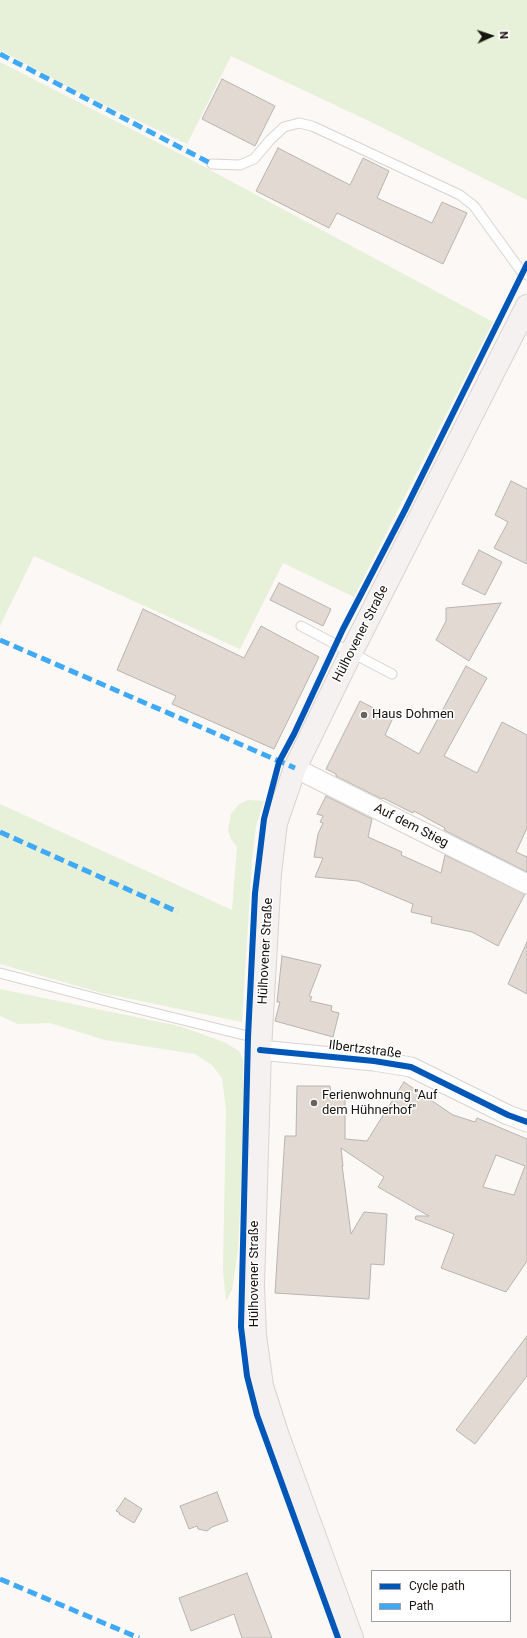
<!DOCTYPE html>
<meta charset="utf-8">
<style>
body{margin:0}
#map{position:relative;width:527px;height:1638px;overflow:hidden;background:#fbf8f5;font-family:Roboto,sans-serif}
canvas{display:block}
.legend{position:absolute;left:371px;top:1570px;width:140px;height:52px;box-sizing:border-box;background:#fff;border:1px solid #a2a19f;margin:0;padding:5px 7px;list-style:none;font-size:12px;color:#17130f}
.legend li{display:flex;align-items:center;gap:8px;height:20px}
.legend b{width:20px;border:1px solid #a2a19f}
.north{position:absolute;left:471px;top:16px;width:40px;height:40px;-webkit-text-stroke:3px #fff;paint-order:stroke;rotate:87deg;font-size:11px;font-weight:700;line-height:16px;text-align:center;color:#17130f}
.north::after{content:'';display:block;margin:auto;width:14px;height:18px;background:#17130f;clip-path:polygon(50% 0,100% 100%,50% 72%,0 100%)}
</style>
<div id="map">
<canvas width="527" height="1638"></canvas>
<ul class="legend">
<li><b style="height:5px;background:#0057b8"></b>Cycle path</li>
<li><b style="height:5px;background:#3fa9f5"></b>Path</li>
</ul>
<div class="north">N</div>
</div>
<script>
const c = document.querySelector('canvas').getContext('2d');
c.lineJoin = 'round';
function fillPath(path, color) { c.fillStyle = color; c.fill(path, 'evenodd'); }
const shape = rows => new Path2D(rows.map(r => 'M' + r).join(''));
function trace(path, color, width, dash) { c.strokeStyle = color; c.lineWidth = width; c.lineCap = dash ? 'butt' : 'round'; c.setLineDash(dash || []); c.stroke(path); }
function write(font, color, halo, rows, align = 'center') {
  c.font = font + ' Roboto,sans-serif'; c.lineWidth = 3; c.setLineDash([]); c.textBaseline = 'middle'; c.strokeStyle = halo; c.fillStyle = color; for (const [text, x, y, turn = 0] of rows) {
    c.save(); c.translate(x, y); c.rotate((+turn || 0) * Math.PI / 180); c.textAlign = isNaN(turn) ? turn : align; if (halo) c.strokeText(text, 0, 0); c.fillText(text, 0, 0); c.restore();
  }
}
const green = shape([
 [0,0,527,0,527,200,371,122,231,56,187,144,78,92,0,50],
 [0,62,184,156,493,322,354,597,283,563,240,649,34,556,0,626],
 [248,800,264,801,256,826,252,860,242,1022,102,993,0,964,0,804,232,910,237,847,231,839,228,830,231,814,238,805],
 [0,989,179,1026,224,1042,239,1051,243,1060,244,1124,238,1250,232,1290,226,1301,223,1270,226,1110,222,1078,212,1065,195,1054,105,1040,50,1023,18,1024,0,1016]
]);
const building = shape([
 [222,79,275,106,255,146,202,119,222,79],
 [278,148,350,185,363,158,389,171,377,198,432,223,442,202,467,213,443,264,337,213,329,228,256,191,278,148],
 [511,481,527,489,527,564,494,548,508,522,495,515,511,481],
 [479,550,502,562,485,595,462,584,479,550],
 [279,583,331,609,323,626,270,600,279,583],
 [501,603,469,661,436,640,446,621,446,608,501,603],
 [143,609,244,658,261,626,319,657,274,749,172,704,176,696,117,670,143,609],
 [466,666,487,678,444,756,477,773,502,722,527,735,527,828,516,852,527,857,527,872,444,830,445,828,414,811,413,813,383,798,382,799,336,776,336,774,326,769,360,701,393,718,385,735,419,754,466,666],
 [326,796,372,819,368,837,402,852,401,855,441,873,445,855,525,894,498,946,472,932,431,923,432,917,411,912,413,904,358,881,315,877,323,858,314,857,318,834,323,823,320,822,323,816,317,814,326,796],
 [527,942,527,994,508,984,527,942],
 [282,956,321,965,309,996,312,997,310,1001,332,1006,331,1011,339,1013,333,1037,275,1021,280,1002,277,1002,282,956],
 [404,1082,453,1115,475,1122,477,1118,527,1139,527,1261,506,1292,441,1268,454,1234,415,1219,416,1216,429,1216,378,1187,384,1177,341,1148,343,1166,342,1165,351,1234,364,1212,387,1214,384,1265,371,1264,369,1299,275,1293,285,1136,296,1136,297,1086,330,1086,331,1093,345,1093,345,1139,367,1141,404,1082],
 [496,1155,525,1166,514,1195,483,1187,496,1155],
 [527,1336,527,1376,475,1444,456,1430,527,1336],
 [217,1492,228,1521,212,1527,207,1531,198,1529,197,1526,189,1529,180,1506,217,1492],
 [125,1498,142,1509,134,1523,119,1514,120,1513,116,1511,125,1498],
 [247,1573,272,1638,242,1638,234,1614,191,1631,179,1598,247,1573]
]);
const lane = shape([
 [212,164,240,165,254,159,270,140,284,127,299,123,312,126,460,195,474,206,521,271,527,275],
 [301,626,392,674],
 [0,973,114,1003,260,1039]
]);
const street = shape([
 [295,768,527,884],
 [260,1050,374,1061,411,1067,508,1115,527,1122]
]);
const secondary = shape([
 [352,1638,277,1433,262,1386,255,1335,253,1285,260,1050,270,873,276,823,295,768,350,655,527,306]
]);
const quiet = shape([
 [0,54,212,164],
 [0,640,295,768],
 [0,832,178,912],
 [0,1579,139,1638]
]);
const cycleway = shape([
 [260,1050,374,1061,411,1067,508,1115,527,1122],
 [338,1638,257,1415,247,1376,241,1327,248,1037,255,893,264,819,279,762,294,734,343,629,405,510,527,264]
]);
const markers = [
 [364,715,4,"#676360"],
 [314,1103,4,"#676360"]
];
const streetNames = [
 ["Hülhovener Straße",361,634,-63],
 ["Auf dem Stieg",411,826,27],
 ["Hülhovener Straße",266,951,-87],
 ["Ilbertzstraße",365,1050,7],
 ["Hülhovener Straße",255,1274,-90]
];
const poiNames = [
 ["Haus Dohmen",372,715],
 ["Ferienwohnung \"Auf",322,1096],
 ["dem Hühnerhof\"",322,1111]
];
fillPath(green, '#e7f0d8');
fillPath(building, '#e2d9d2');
trace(building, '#b7b4b0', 1);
trace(lane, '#d8d4d0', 11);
trace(street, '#d8d4d0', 21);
trace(secondary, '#d8d4d0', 24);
trace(lane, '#fefefe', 9);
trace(street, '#fefefe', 19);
trace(secondary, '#f6f1f1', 22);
trace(quiet, '#3fa9f5', 5, [10, 5]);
trace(cycleway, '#0057b8', 6);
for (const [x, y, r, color] of markers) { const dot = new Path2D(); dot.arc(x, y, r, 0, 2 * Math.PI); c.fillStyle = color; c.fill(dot); trace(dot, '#fff', 1.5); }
write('13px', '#17130f', '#fff', streetNames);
write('13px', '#17130f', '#fff', poiNames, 'left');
</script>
